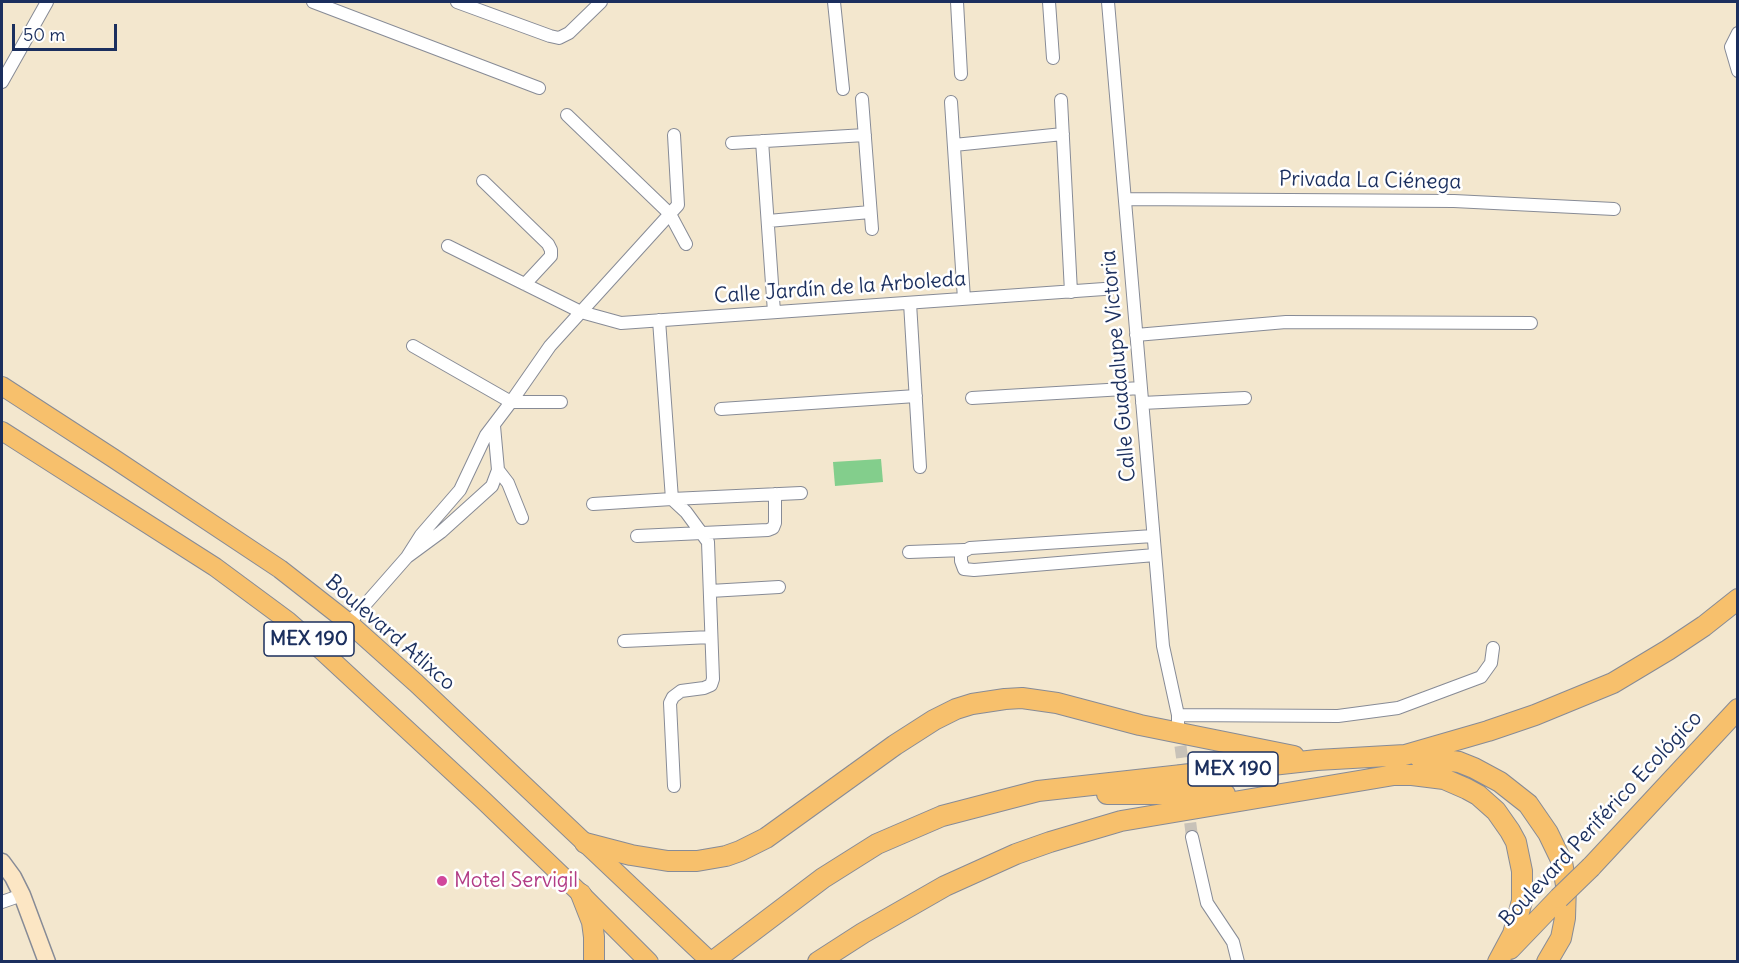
<!DOCTYPE html>
<meta charset="utf-8">
<style>
body{margin:0}
#map{position:relative;width:1739px;height:963px;overflow:hidden;background:#f3e7ce;font-family:Delius,sans-serif}
canvas{display:block}
.frame{position:absolute;inset:0;border:3px solid #1b2f5e;pointer-events:none}
.scale{position:absolute;left:12px;top:24px;width:105px;height:27px;box-sizing:border-box;border:3px solid #1b2f5e;border-top:0;padding-left:8px;font-size:18px;line-height:21px;white-space:nowrap;color:#1b2f5e;-webkit-text-stroke:4px #fff;paint-order:stroke}
</style>
<div id="map">
<canvas width="1739" height="963"></canvas>
<div class="frame"></div>
<div class="scale">50 m</div>
</div>
<script>
const c = document.querySelector('canvas').getContext('2d');
c.lineJoin = 'round';
function fillPath(path, color) { c.fillStyle = color; c.fill(path, 'evenodd'); }
const shape = rows => new Path2D(rows.map(r => 'M' + r).join(''));
function trace(path, color, width, dash) { c.strokeStyle = color; c.lineWidth = width; c.lineCap = dash ? 'butt' : 'round'; c.setLineDash(dash || []); c.stroke(path); }
function write(font, color, halo, rows, align = 'center') {
  c.font = font + ' Delius,sans-serif'; c.lineWidth = 5; c.setLineDash([]); c.textBaseline = 'middle'; c.strokeStyle = halo; c.fillStyle = color; for (const [text, x, y, turn = 0] of rows) {
    c.save(); c.translate(x, y); c.rotate((+turn || 0) * Math.PI / 180); c.textAlign = isNaN(turn) ? turn : align; if (halo) c.strokeText(text, 0, 0); c.fillText(text, 0, 0); c.restore();
  }
}
const green = shape([
 [881,459,883,482,835,486,833,462]
]);
const minorTunnel = shape([
 [1178,728,1185,779],
 [1188,805,1192,837]
]);
const minor = shape([
 [313,2,539,88],
 [457,2,550,36,559,38,569,33,601,2],
 [834,2,843,89],
 [957,2,961,74],
 [1049,2,1053,58],
 [1108,2,1163,646,1178,715,1178,725],
 [1738,33,1731,47,1738,71],
 [2,82,47,2],
 [862,99,872,229],
 [1061,100,1071,292],
 [951,102,964,299],
 [567,115,670,214,686,244],
 [762,141,774,312],
 [732,143,865,135],
 [954,145,1063,134],
 [483,181,548,244,551,250,551,256,525,284],
 [1125,199,1454,201,1614,209],
 [768,221,870,212],
 [448,246,581,312,621,323,1104,289],
 [910,303,920,467],
 [659,320,672,499,686,512,708,542,713,679,711,685,704,688,681,691,673,697,670,703,674,786],
 [1136,335,1286,322,1531,323],
 [413,346,511,402,561,402],
 [972,398,1141,388],
 [1142,403,1245,398],
 [721,409,916,396],
 [498,470,508,483,522,518],
 [593,504,672,499,801,493],
 [637,536,768,530,773,528,775,523,775,494],
 [1153,536,970,548,961,553,961,561,964,569,974,570,1155,555],
 [909,552,964,550],
 [407,557,421,535,460,490,486,435,511,402,550,346,678,205,674,135],
 [710,591,779,587],
 [349,623,407,557,441,532,492,486,498,470,494,426],
 [624,641,711,637],
 [1178,715,1338,716,1398,708,1481,677,1491,663,1493,648],
 [1192,837,1207,903,1233,942,1238,962],
 [2,902,22,895]
]);
const secondary = shape([
 [2,862,13,877,22,895,47,962]
]);
const primary = shape([
 [2,386,113,458,280,569,349,623,416,683,711,962],
 [2,431,215,567,288,621,321,650,483,800,581,894,649,962]
]);
const trunk = shape([
 [1418,756,1459,762,1474,768,1500,782,1528,804,1548,833,1562,862,1566,885,1565,918,1561,938,1547,962],
 [1107,794,1225,794],
 [585,843,631,855,668,861,697,861,726,856,740,851,766,838,895,745,934,720,956,709,972,704,1005,699,1022,698,1057,703,1140,725,1294,756],
 [1591,867,1738,709],
 [581,894,592,922,594,937,594,962],
 [1510,949,1559,898],
 [712,962,823,878,877,844,942,816,1038,791,1317,760,1405,755,1488,731,1535,715,1613,683,1668,650,1704,626,1738,599],
 [818,962,863,933,945,886,1016,854,1050,842,1121,821,1394,775,1412,775,1444,779,1467,789,1478,795,1496,811,1510,831,1516,842,1522,871,1522,901,1513,934,1498,962]
]);
const trunkBridge = shape([
 [1559,898,1591,867]
]);
const markers = [
 [442,881,6,"#d1479c"]
];
const shields = [
 [309,639,90],
 [1233,769,90]
];
const shieldNames = [
 ["MEX 190",309,639],
 ["MEX 190",1233,769]
];
const streetNames = [
 ["Privada La Ciénega",1370,181,1],
 ["Calle Jardín de la Arboleda",840,288,-4],
 ["Calle Guadalupe Victoria",1119,366,-95],
 ["Boulevard Atlixco",390,633,41],
 ["Boulevard Periférico Ecológico",1601,819,-47]
];
const hotelNames = [
 ["Motel Servigil",454,881]
];
fillPath(green, '#83ce8c');
trace(minorTunnel, '#c8c2b8', 12, [12, 6]);
trace(minor, '#878b96', 14);
trace(secondary, '#878b96', 19);
trace(primary, '#878b96', 20);
trace(trunk, '#878b96', 22);
trace(minor, '#fff', 12);
trace(secondary, '#fce6c4', 16);
trace(primary, '#f7c06c', 18);
trace(trunk, '#f7c06c', 20);
trace(trunkBridge, '#878b96', 22, []);
trace(trunkBridge, '#f7c06c', 20);
for (const [x, y, r, color] of markers) { const dot = new Path2D(); dot.arc(x, y, r, 0, 2 * Math.PI); c.fillStyle = color; c.fill(dot); trace(dot, '#fff', 2); }
for (const [x, y, w] of shields) { const box = new Path2D(); box.roundRect(x - w / 2, y - 17, w, 34, 4.5); c.fillStyle = '#fff'; c.fill(box); trace(box, '#1b2f5e', 1.5); }
write('bold 20px', '#1b2f5e', null, shieldNames);
write('21px', '#1b2f5e', '#fff', streetNames);
write('21px', '#b23c85', '#fff', hotelNames, 'left');
</script>
